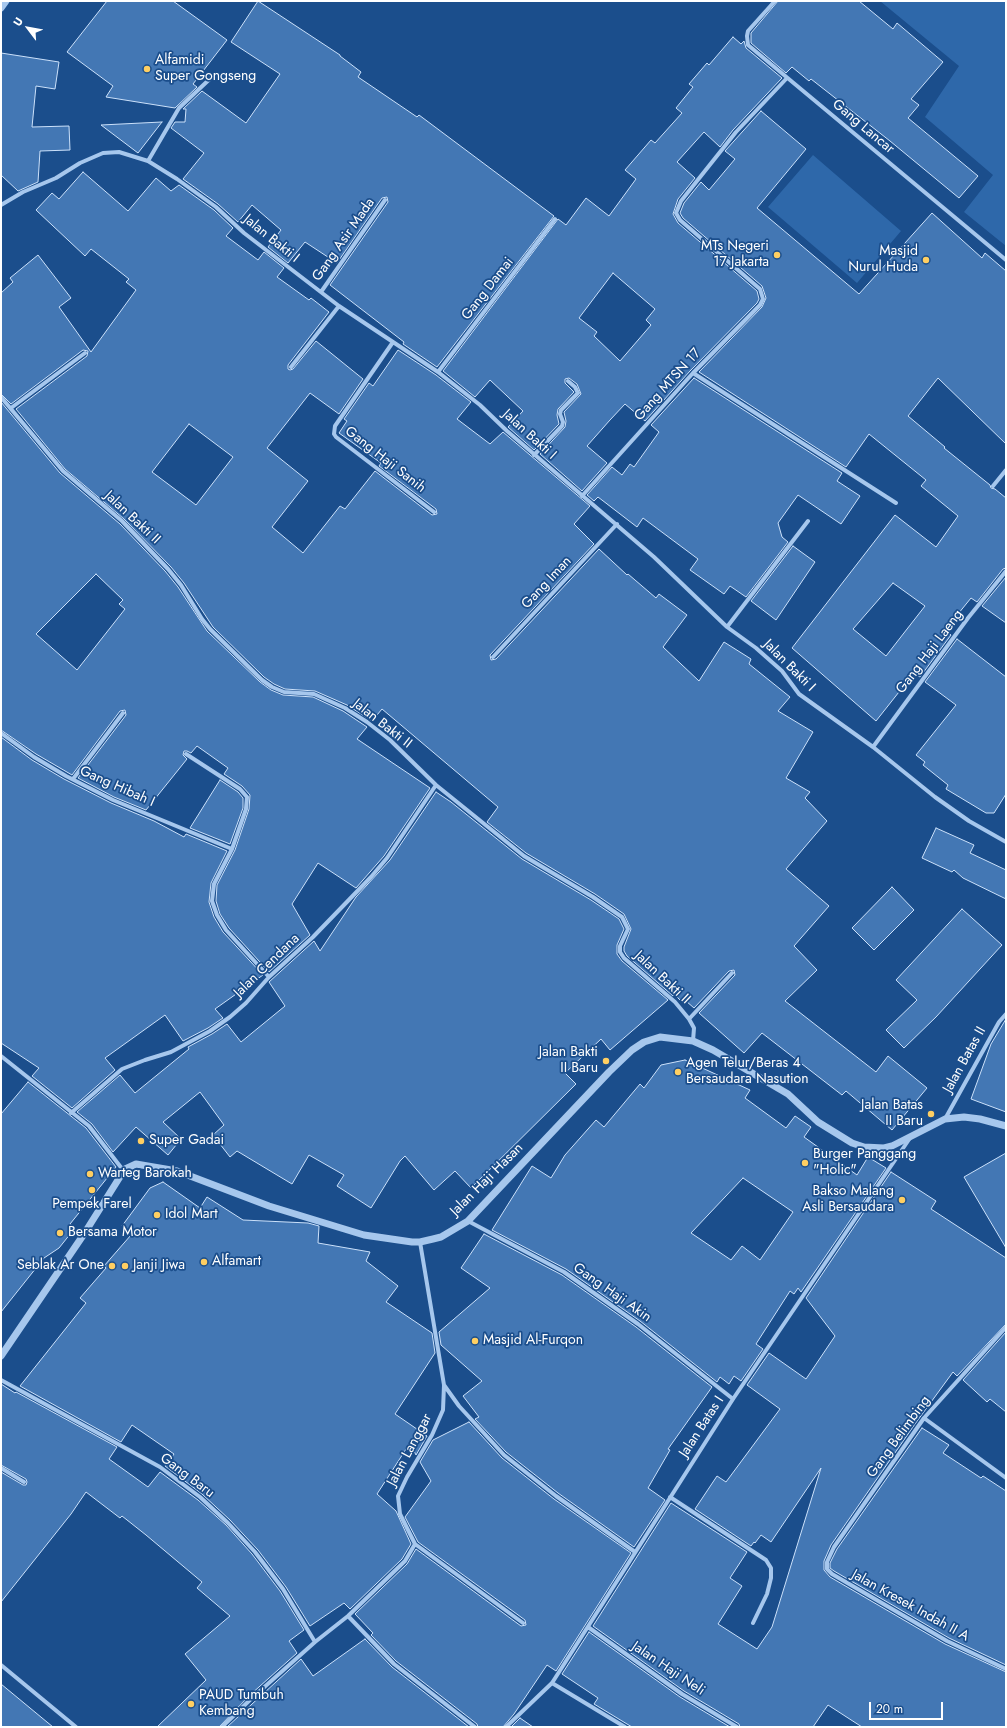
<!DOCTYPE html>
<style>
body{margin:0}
#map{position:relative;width:1007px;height:1728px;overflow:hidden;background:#1b4e8c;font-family:Jost,sans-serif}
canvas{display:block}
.frame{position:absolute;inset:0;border:2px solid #fff;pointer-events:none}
.north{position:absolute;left:8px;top:8px;width:40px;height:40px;-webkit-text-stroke:3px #1b4e8c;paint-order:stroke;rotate:302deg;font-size:11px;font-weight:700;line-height:16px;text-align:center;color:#fff}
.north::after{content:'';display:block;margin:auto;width:14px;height:18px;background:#fff;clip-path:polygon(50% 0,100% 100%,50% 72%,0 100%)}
.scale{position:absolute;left:869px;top:1702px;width:74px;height:18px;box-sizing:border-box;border:2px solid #fff;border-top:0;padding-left:5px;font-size:12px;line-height:14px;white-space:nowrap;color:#fff;-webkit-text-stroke:3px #1b4e8c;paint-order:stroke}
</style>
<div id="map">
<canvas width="1007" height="1728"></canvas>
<div class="frame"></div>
<div class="north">U</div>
<div class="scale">20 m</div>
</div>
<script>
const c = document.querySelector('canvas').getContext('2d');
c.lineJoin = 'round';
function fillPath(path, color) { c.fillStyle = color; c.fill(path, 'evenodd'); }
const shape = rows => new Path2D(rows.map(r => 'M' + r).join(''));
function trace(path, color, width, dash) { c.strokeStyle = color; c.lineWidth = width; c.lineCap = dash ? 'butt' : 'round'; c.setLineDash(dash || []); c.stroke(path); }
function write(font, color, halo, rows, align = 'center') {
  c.font = font + ' Jost,sans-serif'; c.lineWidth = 3.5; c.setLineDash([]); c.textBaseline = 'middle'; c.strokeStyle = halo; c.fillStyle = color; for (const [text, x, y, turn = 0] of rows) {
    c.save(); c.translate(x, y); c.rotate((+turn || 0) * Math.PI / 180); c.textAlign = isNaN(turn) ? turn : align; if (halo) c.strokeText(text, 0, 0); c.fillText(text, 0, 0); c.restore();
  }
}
const green = shape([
 [880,1,1006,1,1006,246,964,212,993,175,925,117,959,66],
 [813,155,901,231,857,283,768,207]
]);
const building = shape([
 [107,1,173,1,227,40,193,84,197,87,175,108,106,97,113,86,67,52,107,1],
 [258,1,340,55,340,56,361,72,358,77,417,117,419,115,554,216,437,367,403,344,404,342,330,285,388,202,387,197,382,198,337,263,305,242,288,263,268,247,281,230,252,205,238,222,218,204,183,179,204,153,171,128,175,122,185,122,186,109,183,109,202,91,246,123,280,74,231,42,258,1],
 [778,1,859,1,893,29,897,23,943,62,911,99,919,105,908,118,978,176,959,198,890,141,811,79,809,81,792,67,786,73,751,43,751,33,778,1],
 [733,37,741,44,744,41,746,48,782,78,733,130,720,147,704,132,677,162,695,178,678,199,673,214,678,223,757,291,759,299,757,303,690,371,645,421,625,404,610,420,587,446,607,463,582,491,540,454,565,427,566,421,564,412,581,394,577,384,569,378,565,379,565,383,574,392,558,409,557,415,559,424,534,450,508,427,523,411,490,380,475,397,443,371,558,219,566,225,586,198,609,216,636,179,625,170,651,140,655,143,682,113,676,108,693,87,689,84,707,63,709,65,733,37],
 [613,273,655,309,646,320,651,325,620,361,594,336,597,332,579,318,613,273],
 [1,53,59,62,55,89,36,86,32,127,69,126,70,150,40,151,38,182,18,191,1,175,1,53],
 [761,111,806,149,757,208,859,294,932,213,982,258,985,253,1006,271,1006,444,938,378,908,416,945,447,944,448,990,485,991,488,995,489,1006,498,1006,568,1003,569,977,602,971,598,945,630,951,635,920,677,914,673,876,721,792,648,895,515,936,547,958,516,921,486,926,480,869,434,846,467,699,372,762,307,766,298,762,286,683,218,680,213,684,203,701,182,709,190,735,159,725,151,761,111],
 [893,583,925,606,886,656,853,629,893,583],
 [162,122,138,153,101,125,162,122],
 [83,172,128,211,156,178,171,191,179,185,214,210,233,228,226,236,258,260,264,252,284,268,277,277,309,300,311,298,329,312,288,365,288,369,290,370,293,369,316,341,363,379,339,414,310,393,267,448,308,481,272,527,303,553,340,506,345,509,375,471,432,515,437,514,436,509,379,466,381,463,339,433,347,421,344,419,369,383,373,386,398,350,436,375,471,402,457,419,490,444,503,432,590,506,574,524,594,544,490,655,491,660,496,659,599,549,627,575,628,574,656,598,659,594,687,615,663,647,699,681,724,642,751,659,749,664,790,697,778,711,813,732,786,778,810,792,805,798,827,821,786,869,829,906,794,946,817,970,785,1001,876,1072,888,1056,927,1088,892,1130,846,1091,842,1095,762,1033,744,1053,699,1013,735,975,734,970,729,971,694,1008,686,1001,684,1004,674,994,673,996,627,956,624,951,624,947,631,929,624,914,595,894,526,853,487,822,498,807,382,709,372,721,347,705,315,691,285,689,274,684,264,677,213,627,184,583,171,567,124,519,65,469,16,409,87,356,88,351,83,350,11,404,1,394,1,293,13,282,10,278,38,255,71,298,59,307,91,352,136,290,126,282,129,279,91,249,85,256,36,210,52,193,59,199,83,172],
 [189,424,233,457,196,505,152,472,189,424],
 [694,378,842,473,837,481,860,496,841,524,798,495,778,523,782,537,788,542,746,597,730,586,724,594,690,570,698,559,643,518,637,527,598,497,594,501,587,495,612,467,622,475,630,464,634,467,659,432,651,425,694,378],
 [1,402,60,473,120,524,165,571,178,587,207,631,260,682,271,690,283,695,313,697,343,711,367,727,357,739,430,788,384,856,356,888,318,863,292,904,310,935,269,972,229,928,220,914,216,901,217,885,235,850,249,809,250,795,242,786,224,774,228,768,197,746,191,753,187,751,184,751,183,755,187,759,146,810,114,797,78,778,126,715,125,710,120,711,72,775,36,754,1,730,1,402],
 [96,574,123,600,119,604,125,609,77,670,36,634,96,574],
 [793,546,815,562,776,620,751,601,793,546],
 [1006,577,1006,623,982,606,1006,577],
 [957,639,1006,677,1006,794,994,813,986,813,946,789,948,785,923,765,925,762,916,755,956,705,925,682,957,639],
 [1,737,32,760,64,779,111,803,154,821,184,837,186,834,227,851,211,883,209,902,214,917,223,932,263,975,215,1009,223,1018,208,1028,183,1041,165,1015,105,1058,115,1070,72,1108,32,1076,39,1068,1,1043,1,737],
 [220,780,238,792,243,798,243,808,230,844,190,828,220,780],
 [436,792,451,802,522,859,591,900,619,919,624,929,617,945,617,954,622,961,668,1000,610,1050,601,1039,565,1073,576,1084,471,1188,455,1171,434,1190,405,1156,400,1161,371,1208,337,1186,344,1175,309,1155,292,1184,237,1151,230,1157,213,1135,224,1125,200,1092,163,1122,181,1139,168,1155,136,1127,113,1152,92,1124,77,1112,120,1075,135,1093,189,1049,188,1047,212,1034,227,1024,241,1042,285,1006,269,982,314,941,320,951,356,897,390,860,436,792],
 [936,828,974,845,970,853,1006,870,1006,899,963,878,954,870,952,872,922,858,936,828],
 [892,887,914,910,874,950,852,928,892,887],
 [962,909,1002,945,936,1017,904,1048,886,1030,917,1000,896,980,962,909],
 [1006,1019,1006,1112,971,1099,991,1044,1006,1019],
 [685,1060,750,1090,745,1098,786,1128,795,1116,811,1127,804,1137,857,1175,868,1157,886,1168,801,1292,798,1288,794,1294,790,1291,756,1344,763,1349,741,1381,734,1376,729,1384,720,1377,717,1382,640,1321,566,1269,492,1230,532,1166,551,1178,565,1155,596,1120,604,1127,640,1084,644,1088,661,1065,685,1060],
 [743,1178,793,1212,760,1260,742,1246,731,1260,691,1233,743,1178],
 [28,1082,86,1128,116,1167,70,1224,75,1228,59,1248,44,1258,1,1312,1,1114,28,1082],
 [1006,1153,1006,1248,964,1177,1006,1153],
 [891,1172,936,1201,931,1209,1006,1258,1006,1324,957,1376,953,1372,915,1424,831,1545,824,1561,824,1570,830,1577,945,1644,1006,1672,1006,1727,862,1727,828,1705,813,1727,740,1727,739,1724,684,1691,593,1626,671,1503,747,1552,730,1578,742,1586,718,1624,757,1649,772,1627,821,1468,771,1542,761,1535,755,1543,754,1542,751,1546,695,1509,717,1476,726,1482,780,1409,747,1385,769,1353,806,1379,835,1336,806,1298,891,1172],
 [163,1182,200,1208,207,1197,243,1220,308,1223,319,1226,318,1243,370,1252,366,1261,398,1286,386,1302,432,1333,435,1353,395,1414,427,1436,416,1455,410,1443,377,1494,396,1511,411,1544,402,1559,350,1609,344,1603,310,1626,286,1587,258,1550,230,1520,202,1494,165,1466,174,1454,132,1425,121,1442,20,1386,86,1303,80,1298,106,1268,104,1266,131,1235,122,1226,150,1188,163,1182],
 [484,1234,562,1275,636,1327,712,1387,668,1449,670,1450,648,1488,665,1500,634,1547,558,1493,506,1452,475,1419,479,1417,463,1396,482,1381,441,1345,439,1332,490,1288,461,1268,484,1234],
 [1006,1332,1006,1412,990,1399,987,1402,963,1380,1006,1332],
 [1,1384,15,1393,16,1392,117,1447,109,1459,148,1487,160,1472,198,1500,226,1525,252,1554,280,1591,304,1630,289,1641,297,1653,250,1695,219,1727,157,1727,206,1680,185,1654,230,1616,197,1588,202,1582,146,1535,122,1516,120,1518,86,1492,71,1514,1,1602,1,1472,23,1485,26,1485,27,1482,26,1479,1,1465,1,1384],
 [469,1422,502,1458,554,1499,631,1553,556,1671,547,1665,514,1714,503,1727,478,1727,477,1724,396,1661,371,1635,373,1633,355,1614,407,1564,416,1549,521,1626,526,1625,525,1620,418,1542,405,1517,431,1481,420,1462,433,1440,469,1422],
 [922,1428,949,1445,943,1453,981,1478,983,1476,1006,1491,1006,1665,949,1638,834,1571,830,1568,830,1563,837,1549,922,1428],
 [589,1632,680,1697,730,1727,632,1727,594,1704,598,1698,562,1674,589,1632],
 [365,1639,392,1667,469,1727,227,1727,301,1659,313,1676,365,1639],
 [1,1684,53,1727,1,1727,1,1684],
 [520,1718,533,1727,511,1727,520,1718]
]);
const minor = shape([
 [775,1,748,31,747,36,748,45,1006,260],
 [148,161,179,108,214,75],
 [1,205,23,192,56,178,80,163,103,153,119,152,148,161,177,179,216,207,244,233,339,306,438,372,480,405,507,431,654,557,727,627,756,648,782,671,799,694,873,747,935,797,969,821,1006,842],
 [321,292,385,200],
 [393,342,335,426,334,434,336,437,434,512],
 [291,367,339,306],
 [438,372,555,219],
 [693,373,896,503],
 [1,397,63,471,122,521,168,569,181,585,202,619,210,629,262,680,272,687,284,692,314,694,345,708,367,722,390,740,436,785,524,856,593,897,622,917,628,929,620,946,620,952,624,958,675,1002,689,1019,694,1028,693,1041],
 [11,408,85,353],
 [534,455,562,426,563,422,560,414,561,410,578,393,575,387,568,381],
 [993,486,1006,470],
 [582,496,693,373,760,305,763,299,760,289,680,220,676,213,681,201,736,132,787,78],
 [727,627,808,521],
 [493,657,617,524],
 [1,733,34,757,66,776,113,800,232,849],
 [873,747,968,618,1006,571],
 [186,754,240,789,247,797,246,809,232,849,214,884,212,901,217,915,226,930,269,977],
 [73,779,123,713],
 [689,1019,732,973],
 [1,1056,89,1126,123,1170],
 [71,1113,122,1069,145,1060,171,1052,210,1031,230,1017,246,1003,269,977,313,937,371,877,387,858,436,785],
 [945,1119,999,1022,1006,1014],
 [468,1221,564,1272,638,1324,733,1399],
 [1006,1327,924,1418,834,1547,827,1562,827,1569,832,1574,947,1641,1006,1669],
 [1,1380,160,1467,200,1497,228,1523,255,1552,283,1589,315,1642],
 [444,1385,459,1406,504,1455,556,1496,635,1552],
 [924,1418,1006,1478],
 [1,1468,24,1482],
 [670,1497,766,1560,771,1568,771,1578,767,1594,753,1623],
 [415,1544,523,1623],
 [348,1616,394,1664,475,1727],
 [588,1627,682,1694,737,1727],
 [1,1665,76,1727],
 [552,1683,625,1727],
 [222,1727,252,1698,315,1642,348,1616,405,1561,415,1544,400,1514,398,1496,407,1477,432,1435,443,1410,444,1385,420,1242],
 [506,1727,552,1683,733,1399,910,1138]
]);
const tertiary = shape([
 [1,8,6,1],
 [1,1356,84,1234,123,1172,123,1170,136,1164,177,1171,269,1206,364,1235,412,1242,420,1242,433,1239,441,1237,468,1221,609,1072,632,1050,644,1042,660,1037,693,1041,713,1050,788,1094,818,1122,852,1143,864,1147,884,1148,892,1146,945,1119,964,1117,980,1119,1006,1126]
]);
const markers = [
 [147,69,4,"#ffcf62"],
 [777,255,4,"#ffcf62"],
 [926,260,4,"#ffcf62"],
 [606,1061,4,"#ffcf62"],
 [678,1072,4,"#ffcf62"],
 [931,1114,4,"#ffcf62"],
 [141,1141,4,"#ffcf62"],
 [805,1163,4,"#ffcf62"],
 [90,1174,4,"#ffcf62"],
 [92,1190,4,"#ffcf62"],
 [902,1200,4,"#ffcf62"],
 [157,1215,4,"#ffcf62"],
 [60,1233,4,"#ffcf62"],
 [204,1262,4,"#ffcf62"],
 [112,1266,4,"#ffcf62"],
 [125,1266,4,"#ffcf62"],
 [475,1341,4,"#ffcf62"],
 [191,1704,4,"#ffcf62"]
];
const poiNames = [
 ["Alfamidi",155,61],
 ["Super Gongseng",155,77],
 ["MTs Negeri",769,247,"right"],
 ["17 Jakarta",769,263,"right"],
 ["Masjid",918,252,"right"],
 ["Nurul Huda",918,268,"right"],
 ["Jalan Bakti",598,1053,"right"],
 ["II Baru",598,1069,"right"],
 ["Agen Telur/Beras 4",686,1064],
 ["Bersaudara Nasution",686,1080],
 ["Jalan Batas",923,1106,"right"],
 ["II Baru",923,1122,"right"],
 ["Super Gadai",149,1141],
 ["Burger Panggang",813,1155],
 ["\"Holic\"",813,1171],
 ["Warteg Barokah",98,1174],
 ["Bakso Malang",894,1192,"right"],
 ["Asli Bersaudara",894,1208,"right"],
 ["Pempek Farel",92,1205,"center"],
 ["Idol Mart",165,1215],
 ["Bersama Motor",68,1233],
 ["Alfamart",212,1262],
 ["Seblak Ar One",104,1266,"right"],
 ["Janji Jiwa",133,1266],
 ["Masjid Al-Furqon",483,1341],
 ["PAUD Tumbuh",199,1696],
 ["Kembang",199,1712]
];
const streetNames = [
 ["Gang Lancar",863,127,40],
 ["Jalan Bakti I",271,239,39],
 ["Gang Asir Mada",344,240,-55],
 ["Gang Damai",488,289,-52],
 ["Gang MTSN 17",668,385,-48],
 ["Jalan Bakti I",529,435,42],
 ["Gang Haji Sanih",385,460,38],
 ["Jalan Bakti II",132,518,43],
 ["Gang Iman",547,583,-47],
 ["Gang Haji Laeng",930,652,-53],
 ["Jalan Bakti I",789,666,45],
 ["Jalan Bakti II",382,724,38],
 ["Gang Hibah I",117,787,24],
 ["Jalan Cendana",267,966,-44],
 ["Jalan Bakti II",662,978,43],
 ["Jalan Batas II",965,1060,-61],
 ["Jalan Haji Hasan",487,1180,-45],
 ["Gang Haji Akin",612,1293,35],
 ["Jalan Batas I",702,1427,-57],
 ["Gang Belimbing",899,1437,-54],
 ["Jalan Langgar",410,1450,-62],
 ["Gang Baru",187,1476,37],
 ["Jalan Kresek Indah II A",910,1606,29],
 ["Jalan Haji Neli",668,1669,34]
];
fillPath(green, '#2e68aa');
fillPath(building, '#4377b4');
trace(building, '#cce1fa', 1);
trace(minor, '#a6c7ed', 4);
trace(tertiary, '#a6c7ed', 7);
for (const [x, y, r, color] of markers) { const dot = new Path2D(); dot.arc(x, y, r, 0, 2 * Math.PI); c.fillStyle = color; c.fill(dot); trace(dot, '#1b4e8c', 1.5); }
write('14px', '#fff', '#1b4e8c', poiNames, 'left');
write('14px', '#fff', '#1b4e8c', streetNames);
</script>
